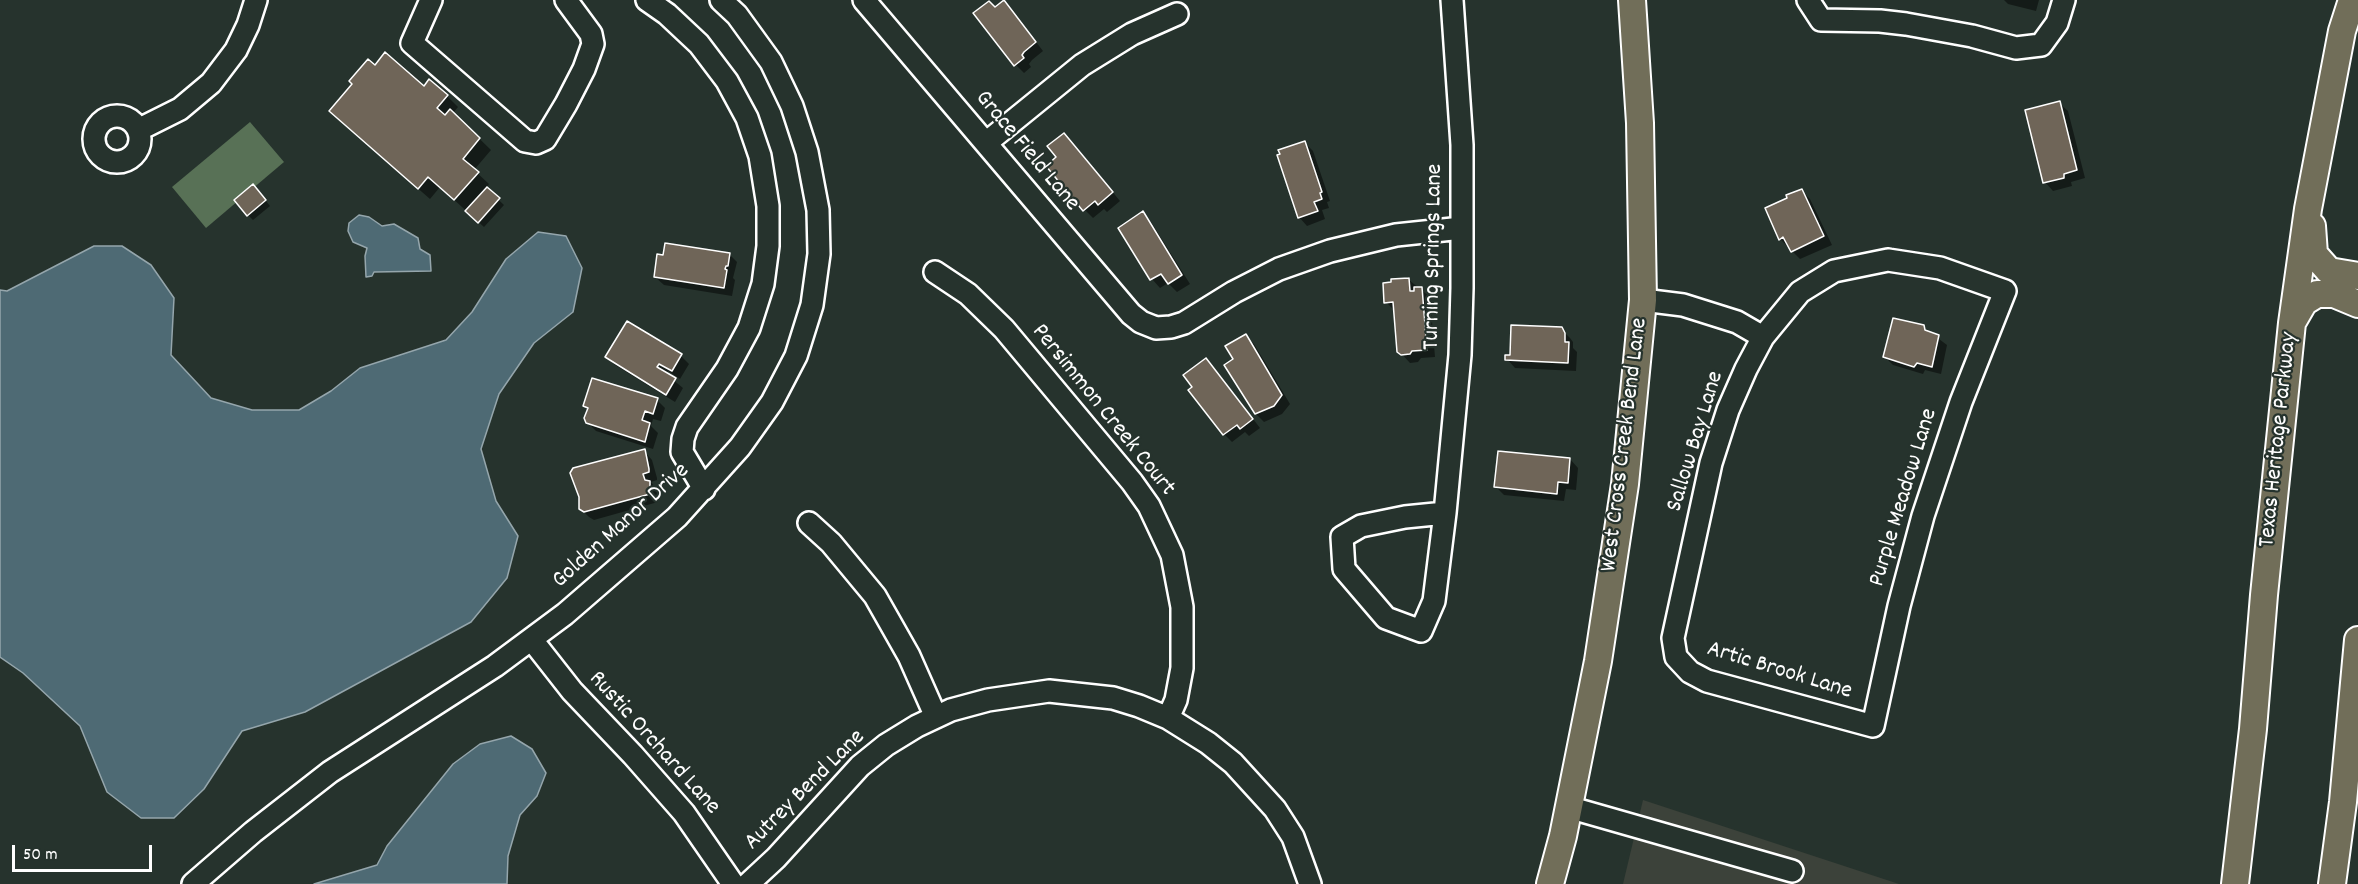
<!DOCTYPE html>
<style>
body{margin:0}
#map{position:relative;width:2358px;height:884px;overflow:hidden;background:#26332d;font-family:Dekko,sans-serif}
canvas{display:block}
.scale{position:absolute;left:12px;top:845px;width:140px;height:27px;box-sizing:border-box;border:3px solid #fff;border-top:0;padding-left:8px;font-size:18px;line-height:21px;white-space:nowrap;color:#fff;-webkit-text-stroke:4px #26332d;paint-order:stroke}
</style>
<div id="map">
<canvas width="2358" height="884"></canvas>
<div class="scale">50 m</div>
</div>
<script>
const c = document.querySelector('canvas').getContext('2d');
c.lineJoin = 'round';
function fillPath(path, color) { c.fillStyle = color; c.fill(path, 'evenodd'); }
const shape = rows => new Path2D(rows.map(r => 'M' + r).join(''));
function trace(path, color, width, dash) { c.strokeStyle = color; c.lineWidth = width; c.lineCap = dash ? 'butt' : 'round'; c.setLineDash(dash || []); c.stroke(path); }
function write(font, color, halo, rows, align = 'center') {
  c.font = font + ' Dekko,sans-serif'; c.lineWidth = 4.5; c.setLineDash([]); c.textBaseline = 'middle'; c.strokeStyle = halo; c.fillStyle = color; for (const [text, x, y, turn = 0] of rows) {
    c.save(); c.translate(x, y); c.rotate((+turn || 0) * Math.PI / 180); c.textAlign = isNaN(turn) ? turn : align; if (halo) c.strokeText(text, 0, 0); c.fillText(text, 0, 0); c.restore();
  }
}
const built = shape([
 [1643,800,1899,884,1623,884]
]);
const green = shape([
 [250,122,284,162,206,228,172,187]
]);
const water = shape([
 [359,215,369,217,382,226,394,224,418,238,420,249,430,255,431,271,374,272,372,276,366,277,365,256,367,248,353,242,348,231,349,223,359,215],
 [538,232,566,236,582,268,573,312,534,343,499,394,481,449,496,501,518,536,507,578,471,622,305,712,242,731,204,789,174,818,141,818,107,792,80,726,23,673,0,657,0,290,7,291,94,246,122,246,151,265,174,298,171,355,211,398,252,410,299,410,331,391,360,368,446,340,472,312,506,259,538,232],
 [511,736,532,749,546,773,537,796,520,815,508,856,507,884,314,884,377,865,387,846,453,764,480,744,511,736]
]);
const shadow = shape([
 [2004,0,2039,0,2036,11,2008,4],
 [995,9,1012,11,1043,51,1032,60,1029,64,1031,67,1024,73,1016,65],
 [375,67,447,96,458,107,453,113,491,150,474,170,489,184,486,188,504,205,484,227,440,187,430,199,342,122],
 [2059,103,2068,111,2085,178,2071,182,2072,186,2053,191,2045,182],
 [1072,143,1120,201,1107,212,1104,209,1093,218,1085,210],
 [1305,143,1313,151,1330,201,1327,202,1329,208,1322,210,1325,219,1307,226,1299,217],
 [1801,190,1810,199,1832,245,1800,259,1780,239],
 [258,191,270,206,253,220,248,215],
 [1143,213,1151,222,1190,284,1177,292,1168,283,1160,288,1152,279,1120,229],
 [729,254,737,262,733,278,735,280,732,296,664,285,655,277,665,257],
 [1409,280,1430,297,1435,357,1421,358,1418,362,1410,363,1399,351,1395,311,1386,302],
 [1923,327,1947,345,1941,374,1925,370,1923,374,1893,365,1884,356],
 [1561,329,1570,338,1573,342,1573,348,1577,352,1576,371,1515,368,1507,359],
 [1246,336,1254,344,1290,404,1282,414,1264,422,1256,414,1235,360],
 [681,356,689,364,680,379,668,371,666,374,683,388,675,402,615,365,607,357],
 [1214,368,1260,428,1249,436,1245,432,1232,442,1224,434],
 [657,400,665,408,661,421,653,419,651,426,658,433,653,449,596,431,588,423,589,409,585,405],
 [644,451,652,460,657,478,657,480,651,482,658,491,658,502,594,520,589,517,580,508],
 [1570,459,1578,468,1576,490,1566,489,1564,501,1504,495,1496,487]
]);
const building = shape([
 [1004,0,1036,42,1024,52,1022,55,1024,58,1014,66,973,13,989,1,995,7,1004,0],
 [385,52,424,86,429,79,448,95,437,108,445,115,450,109,480,138,463,159,479,172,454,200,428,177,418,189,329,111,352,84,349,81,368,59,375,65,385,52],
 [2060,101,2077,170,2064,174,2064,178,2043,183,2025,110,2060,101],
 [1064,133,1113,192,1098,205,1095,201,1083,211,1046,166,1056,157,1047,146,1064,133],
 [1305,141,1322,192,1320,193,1322,199,1314,202,1318,211,1298,218,1277,155,1280,154,1278,150,1305,141],
 [253,184,266,200,247,216,234,200,253,184],
 [487,187,500,198,478,223,465,211,487,187],
 [1802,189,1824,236,1791,252,1783,237,1779,240,1765,208,1787,198,1786,195,1802,189],
 [1143,211,1182,275,1168,284,1161,274,1150,280,1118,228,1143,211],
 [665,243,730,253,728,266,726,266,725,269,727,270,724,288,654,277,657,254,663,255,665,243],
 [1409,278,1410,291,1414,291,1414,287,1422,287,1427,350,1412,351,1410,354,1401,355,1397,352,1393,302,1384,303,1383,283,1391,282,1391,279,1409,278],
 [1893,318,1924,325,1925,330,1939,335,1932,367,1917,363,1914,367,1883,357,1893,318],
 [627,321,682,354,672,371,659,364,657,367,676,378,666,395,605,357,627,321],
 [1511,325,1562,327,1565,333,1565,342,1569,342,1568,363,1505,360,1505,355,1510,355,1511,325],
 [1246,334,1282,395,1274,406,1255,414,1224,365,1233,359,1225,346,1246,334],
 [1206,358,1253,419,1240,429,1237,425,1223,435,1188,390,1192,387,1183,375,1206,358],
 [592,378,658,398,653,414,645,411,642,420,650,423,645,442,586,423,584,418,588,408,583,406,592,378],
 [645,449,649,469,649,472,643,474,645,480,650,481,650,494,584,512,579,509,579,497,570,473,573,468,645,449],
 [1498,451,1570,458,1568,483,1558,482,1557,494,1494,487,1498,451]
]);
const minor = shape([
 [431,0,412,43,525,141,536,143,545,139,566,104,584,69,593,44,591,34,566,0],
 [647,0,667,14,699,44,727,81,747,118,760,156,768,206,768,246,763,284,749,328,727,369,687,427,683,439,682,452,704,489],
 [864,0,1131,314,1141,322,1156,328,1171,327,1184,323,1234,292,1279,269,1330,251,1396,235,1462,228],
 [1808,0,1821,20,1880,21,1906,24,1972,36,2016,48,2041,45,2057,23,2064,0],
 '94 139a23 23 0 1 1 46 0a23 23 0 1 1-46 0Z',
 [138,130,180,109,211,83,236,50,248,25,256,0],
 [986,143,1082,65,1132,34,1177,14],
 [1888,260,1940,268,2005,291,1961,402,1923,516,1899,606,1873,726,1707,681,1690,672,1676,657,1673,638,1711,463,1728,410,1746,369,1763,337,1800,292,1834,271,1888,260],
 [935,272,968,294,1004,329,1132,482,1149,506,1172,555,1182,607,1182,668,1176,700,1168,718],
 [1643,300,1683,305,1737,322,1763,337],
 [1445,513,1405,517,1361,526,1342,537,1344,569,1386,618,1421,631,1434,601,1445,513,1460,355,1462,288,1462,145,1452,0],
 [809,523,831,543,875,596,909,656,936,717],
 [532,640,572,691,633,755,684,813,733,884],
 [1568,807,1792,871],
 [193,884,253,832,330,772,495,666,565,614,677,517,740,447,772,402,796,356,812,305,819,254,818,210,807,152,792,106,771,62,737,15,721,0],
 [748,884,776,858,860,766,886,745,917,726,951,710,988,700,1049,691,1113,698,1139,706,1168,718,1208,743,1233,763,1275,809,1293,837,1310,884]
]);
const major = shape([
 [2312,226,2314,254,2329,271,2358,276],
 [2293,321,2304,302,2317,294,2334,294,2358,304],
 [1550,884,1563,836,1598,661,1625,484,1643,300,1640,123,1632,0],
 [2235,884,2253,729,2264,595,2292,323,2308,209,2342,31,2352,0],
 [2332,884,2343,802,2358,640]
]);
const streetNames = [
 ["Grace Field Lane",1026,152,50],
 ["Turning Springs Lane",1435,257,-89],
 ["Persimmon Creek Court",1102,411,51],
 ["Texas Heritage Parkway",2280,440,-84],
 ["Sallow Bay Lane",1697,442,-73],
 ["West Cross Creek Bend Lane",1626,445,-83],
 ["Purple Meadow Lane",1905,498,-73],
 ["Golden Manor Drive",622,527,-42],
 ["Artic Brook Lane",1779,672,17],
 ["Rustic Orchard Lane",653,744,48],
 ["Autrey Bend Lane",806,791,-45]
];
fillPath(built, '#3c423a');
fillPath(green, '#587156');
fillPath(water, '#4e6a74');
trace(water, '#95a6ac', 1.5);
fillPath(shadow, '#0007');
fillPath(building, '#6f6558');
trace(building, '#fff', 1.5);
trace(minor, '#fff', 26);
trace(major, '#fff', 30);
trace(minor, '#26332d', 21);
trace(major, '#716e59', 26);
write('24px', '#fff', '#26332d', streetNames);
</script>
